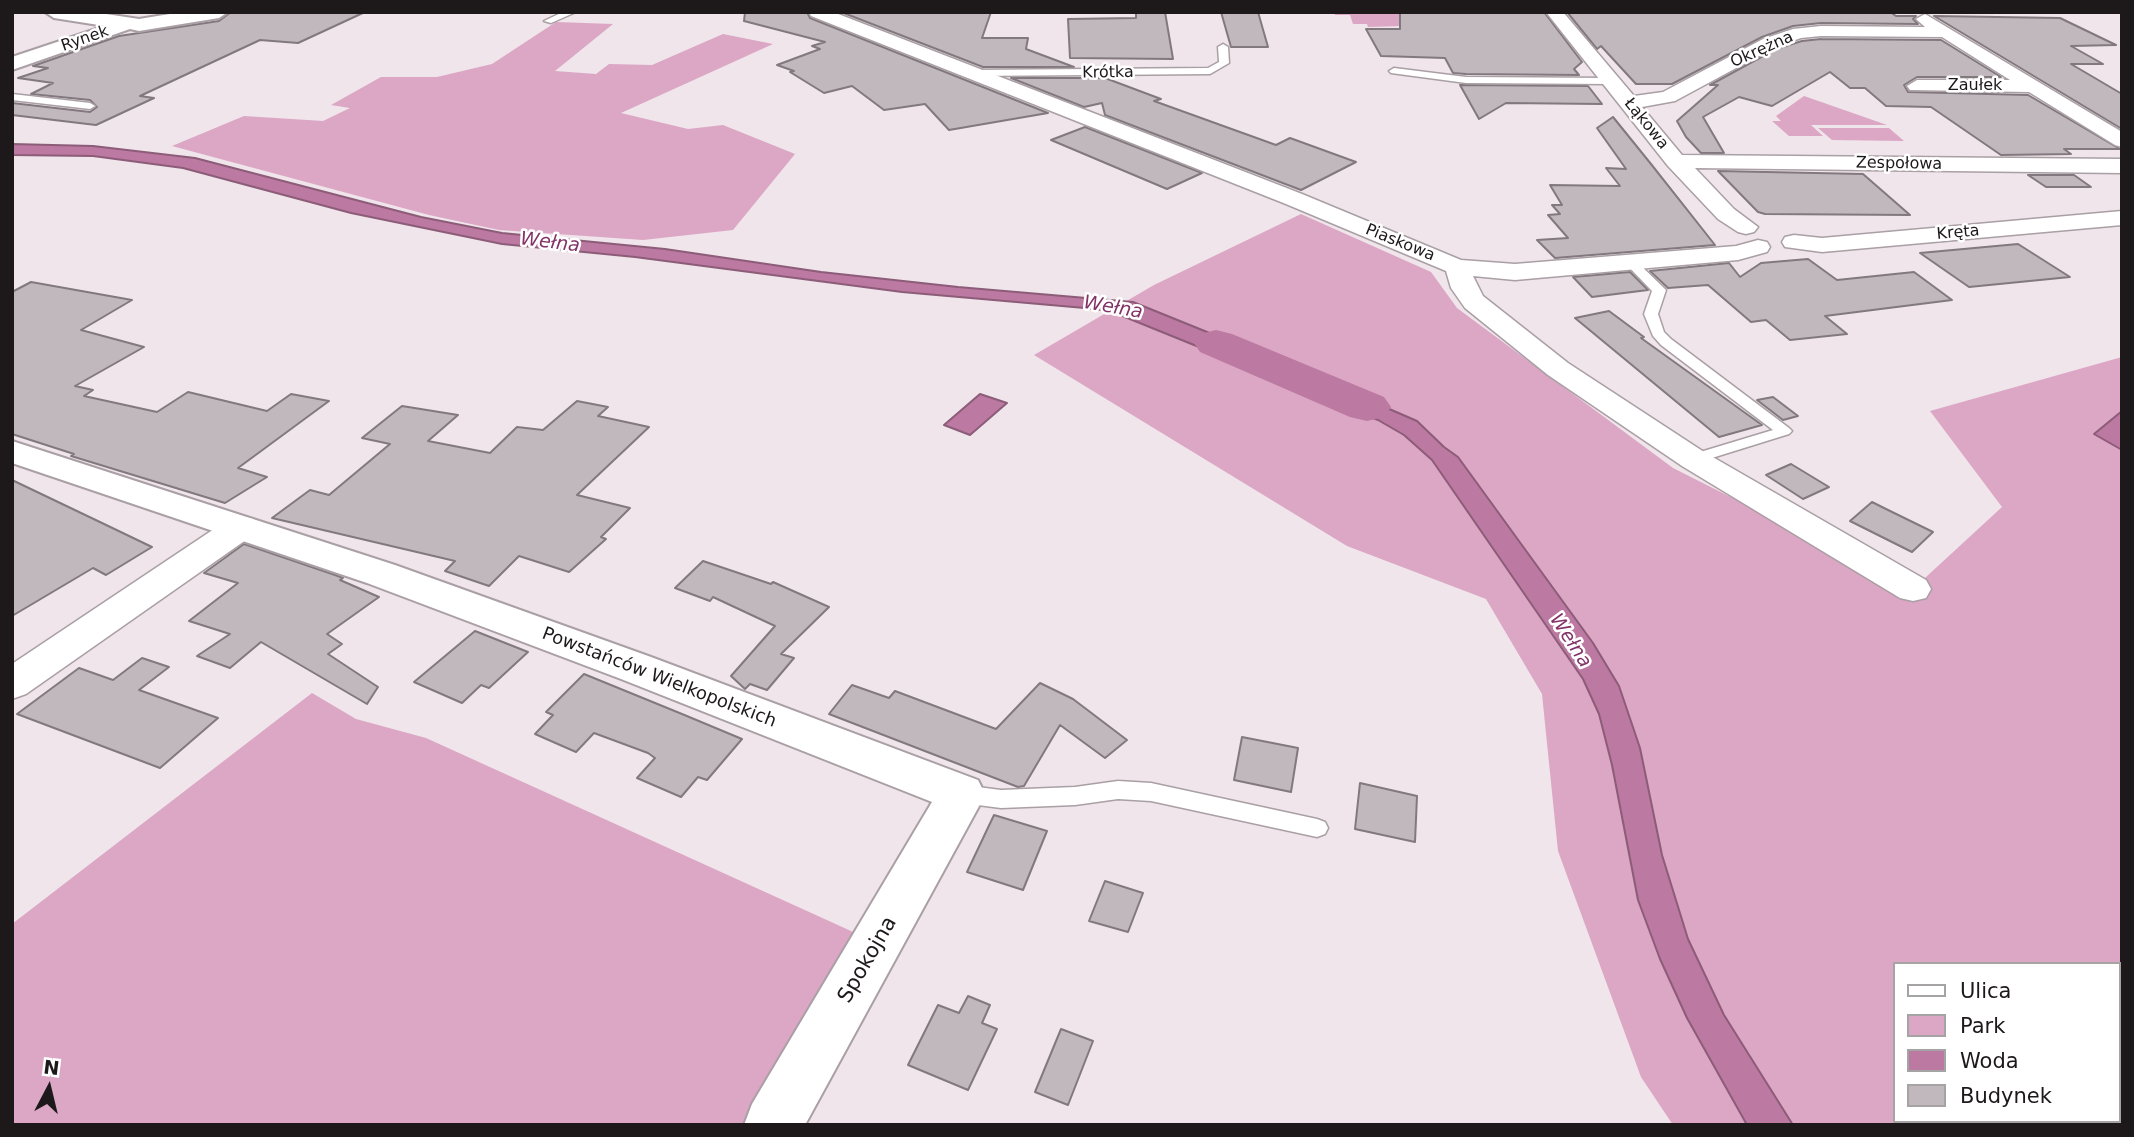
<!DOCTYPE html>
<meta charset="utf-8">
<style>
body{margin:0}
#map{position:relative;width:2134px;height:1137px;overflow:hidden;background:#efe5ea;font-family:"DejaVu Sans",sans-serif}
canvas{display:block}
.frame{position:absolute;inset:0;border:14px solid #1d191b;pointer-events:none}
.legend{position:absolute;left:1893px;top:962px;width:228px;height:161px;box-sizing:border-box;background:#fff;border:2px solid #a5a3a4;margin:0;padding:9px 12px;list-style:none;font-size:21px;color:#1d191b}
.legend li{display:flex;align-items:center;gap:14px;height:35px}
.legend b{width:35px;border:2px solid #a5a3a4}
.north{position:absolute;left:14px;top:1053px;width:70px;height:70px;-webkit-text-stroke:5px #fff;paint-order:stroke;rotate:7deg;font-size:19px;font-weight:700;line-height:28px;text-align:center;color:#1d191b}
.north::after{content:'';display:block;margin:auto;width:24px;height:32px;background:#1d191b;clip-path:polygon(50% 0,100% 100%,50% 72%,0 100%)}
</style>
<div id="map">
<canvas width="2134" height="1137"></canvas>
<div class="frame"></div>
<ul class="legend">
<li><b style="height:9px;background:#fff"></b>Ulica</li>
<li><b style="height:19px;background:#dca6c5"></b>Park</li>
<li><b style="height:19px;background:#bc79a1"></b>Woda</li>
<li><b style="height:19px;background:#c1b8bd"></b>Budynek</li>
</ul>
<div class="north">N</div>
</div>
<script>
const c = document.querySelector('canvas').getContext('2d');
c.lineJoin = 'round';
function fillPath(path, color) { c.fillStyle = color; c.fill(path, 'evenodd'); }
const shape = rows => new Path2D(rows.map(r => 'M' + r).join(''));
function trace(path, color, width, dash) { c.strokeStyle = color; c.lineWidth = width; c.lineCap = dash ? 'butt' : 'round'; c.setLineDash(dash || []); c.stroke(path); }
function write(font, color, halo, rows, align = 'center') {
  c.font = font + ' "DejaVu Sans",sans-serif'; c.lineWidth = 5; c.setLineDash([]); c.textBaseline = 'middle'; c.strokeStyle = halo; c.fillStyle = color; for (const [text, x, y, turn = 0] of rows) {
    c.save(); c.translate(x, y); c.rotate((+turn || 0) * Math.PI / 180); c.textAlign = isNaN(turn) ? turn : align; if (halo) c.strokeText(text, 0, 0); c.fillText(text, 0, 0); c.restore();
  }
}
const green = shape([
 [1334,12,1399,12,1403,26,1368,27,1367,24,1353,24,1350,15,1335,15],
 [556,22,613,24,555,71,596,74,609,64,652,65,723,34,773,44,621,113,688,129,723,125,795,154,733,230,643,240,499,230,429,215,172,146,244,116,323,121,350,108,331,105,381,77,437,77,492,64],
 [1804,96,1887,125,1811,125,1823,136,1789,136,1772,121,1781,121,1776,116],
 [1818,128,1889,128,1904,141,1832,140],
 [1301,214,1431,272,1457,308,1673,468,1913,589,2002,507,1930,411,2122,357,2122,1125,1673,1125,1641,1077,1558,851,1542,694,1486,599,1347,546,1034,355,1154,285],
 [1894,964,2118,964,2118,1121,1894,1121],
 [312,693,356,719,426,738,862,936,747,1125,12,1125,12,924]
]);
const water = shape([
 [12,144,93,146,195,158,421,217,502,233,665,249,821,272,958,287,1133,302,1296,368,1278,379,1115,313,1096,309,902,292,635,257,502,244,351,213,183,168,93,156,12,155,12,144],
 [1306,373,1417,421,1444,447,1458,457,1593,643,1619,686,1640,748,1662,855,1688,939,1724,1015,1793,1125,1747,1125,1687,1018,1660,959,1638,900,1612,765,1599,714,1583,679,1432,460,1404,435,1378,420,1290,384,1306,373],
 [980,394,1007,403,970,435,944,425,980,394],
 [2122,411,2122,450,2094,434,2122,411]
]);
const river = shape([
 [1216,330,1232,334,1384,397,1391,407,1384,417,1367,421,1350,417,1200,352,1194,343,1200,334,1216,330]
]);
const building = shape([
 [231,12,365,12,298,43,260,40,140,96,154,98,96,125,12,115,12,103,90,112,97,107,90,100,31,94,53,83,18,78,48,68,33,66,119,36,219,21,231,12],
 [745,12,807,12,810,18,1048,113,949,130,925,104,884,110,852,86,824,93,790,72,794,71,777,65,820,49,812,46,825,42,744,21,745,12],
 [841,12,991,12,982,38,1028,38,1026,49,1074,67,983,67,841,12],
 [1136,12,1165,12,1173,59,1070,58,1068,19,1136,18,1136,12],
 [1221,12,1258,12,1268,47,1231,47,1221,12],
 [1400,12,1544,12,1582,62,1574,69,1579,75,1466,74,1453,73,1445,58,1381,56,1366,29,1400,29,1400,12],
 [1567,12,1890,12,1896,16,1916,16,1913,19,1918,24,1821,23,1793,26,1762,37,1672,84,1636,84,1601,46,1597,49,1567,12],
 [1934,16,2060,18,2116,45,2071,46,2103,64,2071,64,2122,94,2122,129,1934,16],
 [1821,39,1941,40,2001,77,1917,77,1904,85,1908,92,2028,95,2120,149,2064,149,2071,154,2001,155,1931,107,1886,106,1865,88,1850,88,1830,72,1772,106,1739,97,1703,117,1724,153,1701,153,1686,137,1677,121,1718,85,1710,85,1776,49,1802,41,1821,39],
 [1011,78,1105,78,1161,99,1154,101,1276,145,1290,138,1356,162,1301,190,1105,115,1102,103,1084,107,1011,78],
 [1460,85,1588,86,1602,104,1506,103,1479,119,1460,85],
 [1613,117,1651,164,1715,245,1555,258,1537,240,1568,238,1548,215,1560,214,1552,205,1562,205,1550,185,1620,186,1606,168,1626,169,1597,128,1613,117],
 [1085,127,1202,173,1167,189,1051,140,1085,127],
 [1718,171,1863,174,1910,215,1765,214,1758,212,1718,171],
 [2028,175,2074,175,2091,187,2046,187,2028,175],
 [2018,244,2070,277,1969,287,1920,253,2018,244],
 [1808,259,1837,280,1914,272,1952,300,1825,316,1847,334,1790,340,1766,320,1751,322,1708,285,1668,288,1650,271,1729,263,1740,277,1761,263,1808,259],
 [1630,272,1648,290,1592,297,1573,277,1630,272],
 [31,282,132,300,81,330,144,347,75,386,93,390,84,396,157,412,188,392,267,411,291,394,329,401,238,468,267,477,225,503,71,456,74,454,12,434,12,292,31,282],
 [1609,311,1644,337,1641,338,1762,425,1719,437,1575,318,1609,311],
 [1773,397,1798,416,1783,420,1757,400,1773,397],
 [577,401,608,407,598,416,649,427,577,495,630,508,601,537,606,539,569,572,519,556,489,586,445,571,455,561,272,518,310,490,329,495,390,444,362,438,402,406,458,415,428,441,490,453,517,427,543,430,577,401],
 [1791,464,1829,487,1803,499,1766,475,1791,464],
 [12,480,102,523,152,547,106,575,93,568,12,616,12,480],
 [1872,502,1886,509,1933,532,1912,552,1850,521,1872,502],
 [244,544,335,575,343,578,340,580,379,597,327,634,342,644,328,654,378,687,367,704,261,642,230,668,197,656,230,634,189,621,238,583,204,573,244,544],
 [703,561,771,584,773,582,829,607,781,654,794,658,767,690,750,684,745,689,731,676,775,626,713,597,710,601,675,588,703,561],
 [475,631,528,652,489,688,481,685,462,703,414,682,475,631],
 [142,658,169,667,139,690,218,718,160,768,17,714,79,668,113,680,142,658],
 [584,674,682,714,742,739,707,780,698,777,681,797,637,778,655,758,648,753,594,733,576,752,535,734,553,715,546,712,584,674],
 [1040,683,1073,699,1127,740,1105,758,1060,725,1024,786,1018,787,829,714,852,685,889,698,895,691,996,729,1040,683],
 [1242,737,1298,748,1291,792,1234,780,1242,737],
 [1360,783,1417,796,1415,842,1355,829,1360,783],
 [994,815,1047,831,1023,890,967,872,994,815],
 [1105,881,1143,893,1128,932,1089,921,1105,881],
 [968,996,990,1005,982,1023,997,1029,968,1090,908,1065,938,1005,959,1013,968,996],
 [1061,1029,1093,1041,1068,1105,1035,1092,1061,1029]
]);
const service = shape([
 [563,12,576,12,551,23,544,21,563,12],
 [1223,44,1228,47,1229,63,1210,74,973,76,968,73,973,70,1208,68,1219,62,1218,47,1223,44],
 [1394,68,1466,77,1610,78,1615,81,1610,84,1466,83,1391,73,1389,71,1394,68],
 [12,94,90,103,95,106,90,109,12,100,12,94],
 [1630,258,1634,259,1666,290,1658,314,1664,332,1671,339,1789,428,1792,431,1789,434,1699,462,1687,462,1685,459,1687,456,1773,430,1661,345,1653,336,1644,314,1652,291,1624,262,1630,258],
 [1118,781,1151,783,1317,819,1325,822,1328,828,1325,834,1317,837,1151,801,1118,799,1075,805,1001,808,962,803,955,800,951,794,955,788,962,785,1001,790,1075,787,1118,781]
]);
const minor = shape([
 [809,12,833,12,1302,194,1461,260,1515,264,1736,246,1758,240,1767,242,1770,247,1767,252,1738,260,1515,280,1473,276,1483,296,1568,363,1704,452,1926,580,1931,589,1926,598,1913,601,1900,598,1682,466,1548,375,1465,308,1451,288,1446,271,1286,204,811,16,809,12],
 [1546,12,1563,12,1634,96,1663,92,1763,39,1793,29,1821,26,1925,27,1916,19,1925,14,2122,132,2122,147,2115,145,2029,92,1910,90,1907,86,1917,80,2010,80,1942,37,1821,36,1801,38,1775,47,1675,101,1642,107,1682,155,2122,159,2122,173,1695,168,1734,209,1758,227,1754,232,1746,234,1738,232,1718,219,1668,166,1546,12],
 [2122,211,2122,225,1822,252,1785,247,1782,242,1785,237,1794,235,1822,238,2122,211],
 [241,516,253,519,258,527,253,535,26,694,12,699,12,664,229,519,241,516]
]);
const tertiary = shape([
 [45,12,93,12,139,19,182,12,228,12,219,18,139,31,130,29,12,70,12,57,105,26,54,18,45,12],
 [12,441,395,565,651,657,978,780,985,794,978,808,805,1125,744,1125,752,1104,932,802,621,679,367,583,12,463,12,441]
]);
const farStreetnames = [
 ["Rynek",85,39,-19],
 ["Okrężna",1762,50,-24],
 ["Krótka",1108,73,-1],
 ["Zaułek",1975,86],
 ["Łąkowa",1646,124,51],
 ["Zespołowa",1899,164,1],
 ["Kręta",1958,233,-5],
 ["Piaskowa",1400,243,22]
];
const streetNames = [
 ["Powstańców Wielkopolskich",659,678,21]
];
const waterNames = [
 ["Wełna",550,243,7],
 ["Wełna",1113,308,10],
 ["Wełna",1570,641,57]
];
const nearStreetnames = [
 ["Spokojna",868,960,-60]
];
fillPath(green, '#dca6c5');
fillPath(water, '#bc79a1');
trace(water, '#8c5c79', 2);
fillPath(river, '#bc79a1');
fillPath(building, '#c1b8bd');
trace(building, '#82797e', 2);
trace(service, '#a99fa4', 3);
trace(minor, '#a99fa4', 3);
trace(tertiary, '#a99fa4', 4);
fillPath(service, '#fff');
fillPath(minor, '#fff');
fillPath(tertiary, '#fff');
write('16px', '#1d191b', '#fff', farStreetnames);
write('18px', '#1d191b', '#fff', streetNames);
write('italic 19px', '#833267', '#fff', waterNames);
write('21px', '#1d191b', '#fff', nearStreetnames);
</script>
